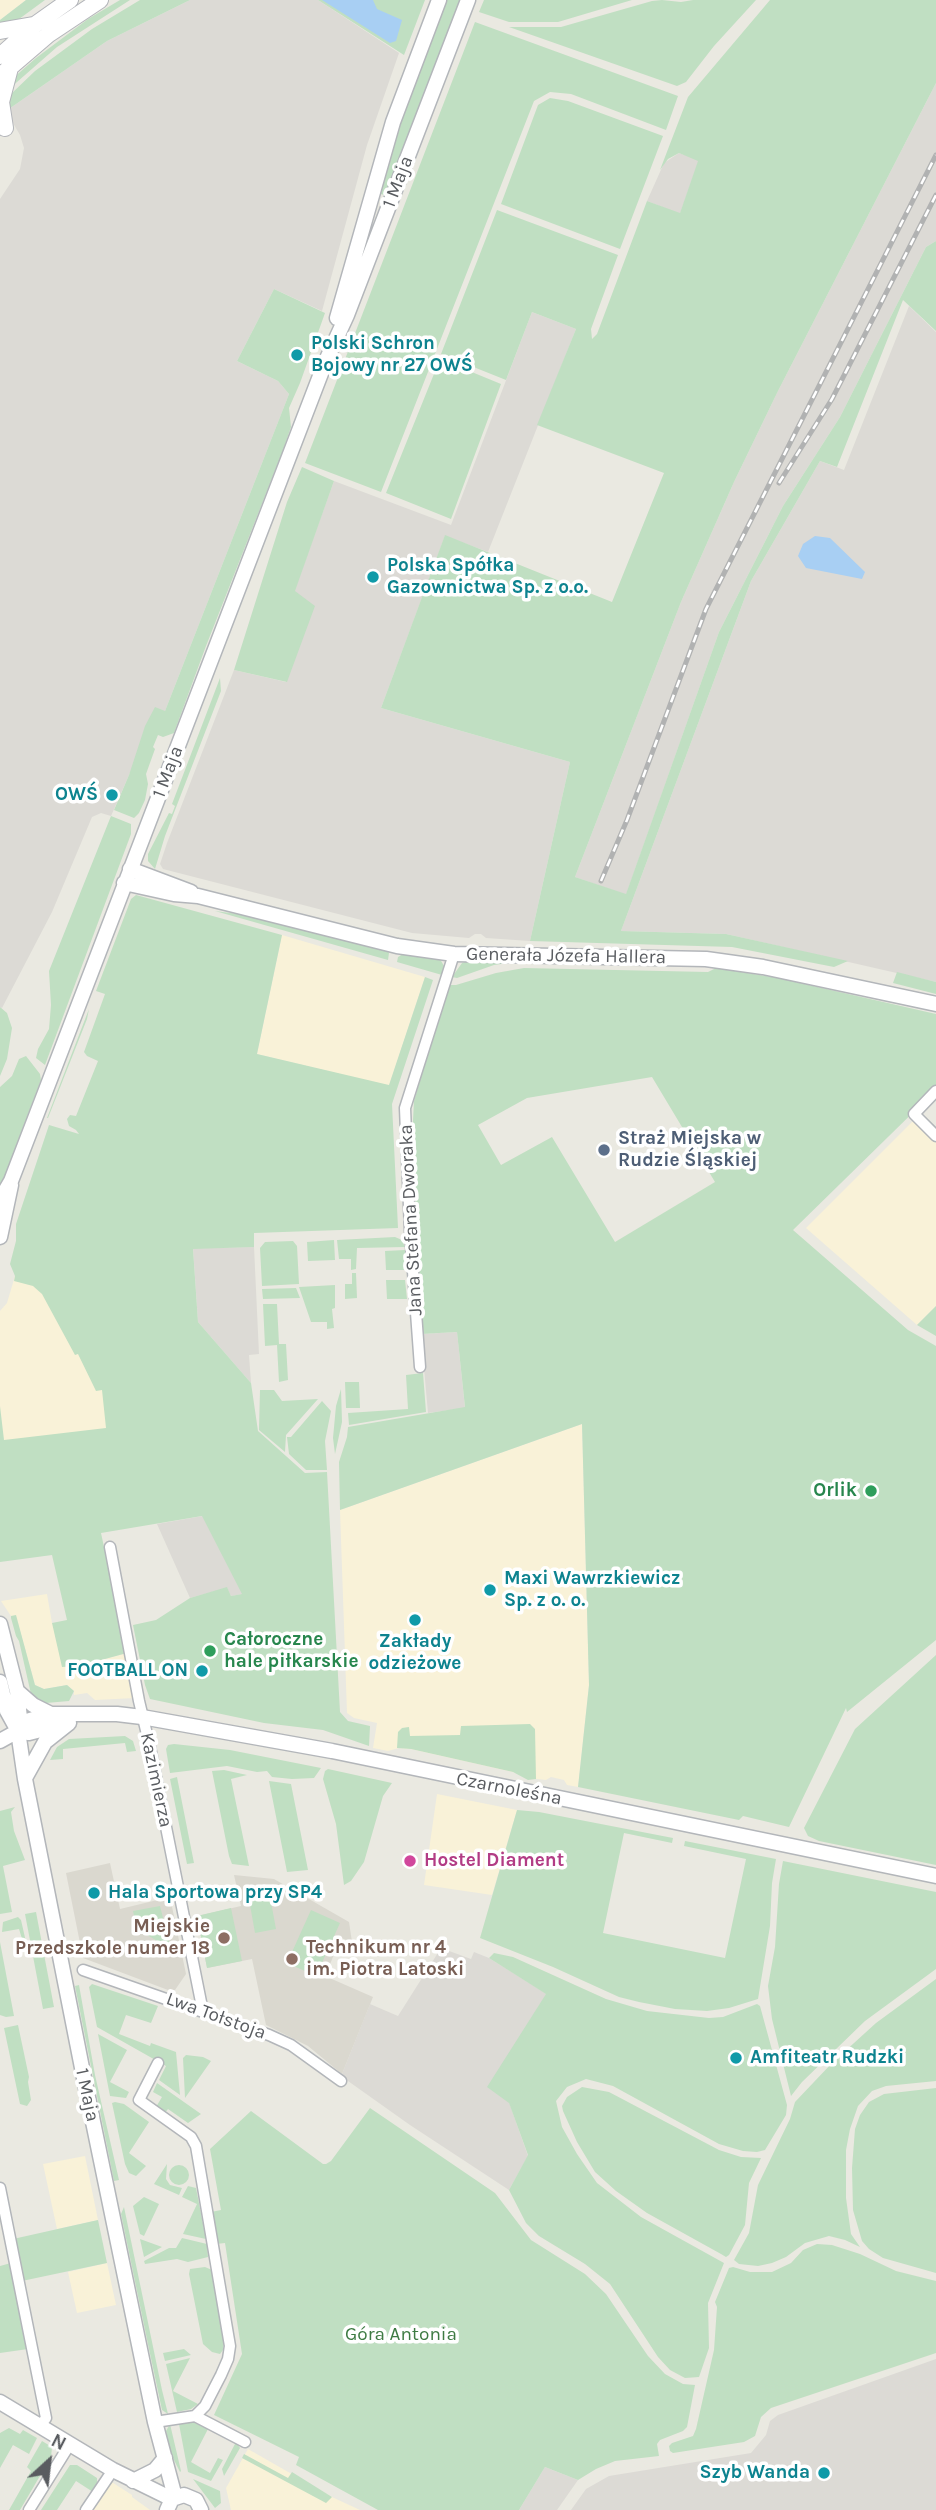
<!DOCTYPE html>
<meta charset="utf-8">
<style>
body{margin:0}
#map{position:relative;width:936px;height:2510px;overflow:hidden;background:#eae9e1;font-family:Karla,sans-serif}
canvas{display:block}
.north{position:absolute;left:14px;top:2426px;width:70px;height:70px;-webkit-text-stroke:5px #fff;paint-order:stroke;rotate:27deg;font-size:19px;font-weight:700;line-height:28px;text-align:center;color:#595c60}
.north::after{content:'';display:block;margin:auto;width:24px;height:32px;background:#595c60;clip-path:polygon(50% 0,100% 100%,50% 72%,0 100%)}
</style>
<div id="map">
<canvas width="936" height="2510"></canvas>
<div class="north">N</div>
</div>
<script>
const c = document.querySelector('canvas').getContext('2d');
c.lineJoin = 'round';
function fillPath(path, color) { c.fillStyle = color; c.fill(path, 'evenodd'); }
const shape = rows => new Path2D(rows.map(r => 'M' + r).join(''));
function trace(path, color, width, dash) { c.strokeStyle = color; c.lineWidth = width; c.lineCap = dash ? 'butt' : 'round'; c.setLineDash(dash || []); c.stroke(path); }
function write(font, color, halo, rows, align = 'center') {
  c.font = font + ' Karla,sans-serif'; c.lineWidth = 7; c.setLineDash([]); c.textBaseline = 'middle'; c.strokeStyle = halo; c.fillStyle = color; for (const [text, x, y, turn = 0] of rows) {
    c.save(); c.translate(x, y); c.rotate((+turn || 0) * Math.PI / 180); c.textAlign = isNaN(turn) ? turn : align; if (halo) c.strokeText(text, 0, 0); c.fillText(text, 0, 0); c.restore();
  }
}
const commercial = shape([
 [0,0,26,0,0,20],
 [282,935,425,977,389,1086,257,1054],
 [914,1120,936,1142,936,1306,917,1325,806,1228],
 [15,1276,36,1282,106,1388,112,1440,0,1452,0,1311,7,1303],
 [582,1424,589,1685,578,1787,567,1785,564,1780,551,1777,546,1780,529,1778,513,1772,411,1749,399,1748,388,1751,373,1748,377,1723,354,1718,347,1713,340,1510],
 [47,1594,52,1623,79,1666,127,1653,135,1698,95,1700,87,1693,74,1695,74,1691,67,1685,44,1689,35,1685,16,1616,11,1616,1,1601],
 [437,1794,517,1810,492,1895,424,1885],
 [85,2156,98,2220,57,2229,43,2164],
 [107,2263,116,2305,77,2313,68,2272],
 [248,2449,332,2497,360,2510,231,2510,226,2488],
 [110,2481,132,2495,132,2497,150,2510,89,2510]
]);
const industrial = shape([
 [190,0,318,0,399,53,367,145,322,311,274,289,237,361,278,381,289,394,165,711,129,775,111,816,101,813,92,817,52,912,2,1008,0,1007,0,199,20,169,24,148,20,135,6,111,107,41],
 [936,83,936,241,926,247,840,417,783,506,719,632,626,895,575,877,681,602,734,482,778,391],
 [679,153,699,160,680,214,647,201,664,163],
 [909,306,936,332,936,982,726,934,621,931,751,581,820,461,844,470],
 [532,312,576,329,488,552,445,536,381,708,570,762,530,941,486,938,481,934,475,934,469,938,412,933,163,869,160,864,167,843,234,670,286,682,294,591,334,481,451,525],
 [254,1247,259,1354,249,1355,251,1383,198,1322,193,1248],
 [457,1332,465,1408,428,1413,421,1334],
 [203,1516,243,1594,231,1596,227,1588,190,1598,157,1524],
 [441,1948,471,1959,474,1952,489,1958,547,1994,522,2034,509,2102,528,2156,509,2190,410,2125,348,2081,342,2074,370,2004,398,2016],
 [936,2359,936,2510,571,2510,586,2489,609,2476,751,2453,766,2435,770,2421,778,2415],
 [545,2467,578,2480,557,2510,519,2510]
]);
const education = shape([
 [110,1863,120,1909,170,1897,186,1974,175,1990,168,1990,83,1958,66,1873],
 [234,1875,274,1879,349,1922,352,1942,341,1938,325,1976,373,1997,342,2074,308,2046,266,2025,252,1959,207,1968,197,1916,241,1906]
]);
const green = shape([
 [26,0,45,0,15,22,0,28,0,20],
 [120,0,130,0,57,47,9,89,12,79,36,58,88,19],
 [140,0,190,0,107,41,6,111,11,94,35,71,92,29],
 [318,0,425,0,404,55],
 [445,0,462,0,388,196,377,193,387,159],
 [484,0,632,0,558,22,509,22,479,12],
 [662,0,681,2,693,0,756,0,714,46,686,82,677,86,509,27,561,27,652,1],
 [770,0,936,0,936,83,778,391,734,482,681,602,575,877,626,894,719,632,783,506,840,417,926,247,936,241,936,331,903,300,837,467,820,461,751,581,621,931,726,934,848,961,834,967,732,947,530,941,570,762,381,708,445,535,612,602,664,473,537,425,576,329,532,312,506,380,441,354,497,210,618,255,591,329,592,339,597,334,647,201,680,213,698,161,679,153,668,159,660,170,688,97],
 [475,22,678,96,666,130,571,94,550,92,534,101,381,492,305,463],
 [550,98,568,101,663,136,620,249,501,204,538,105],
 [274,289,325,313,300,383,289,408,291,427,282,453,206,646,174,733,163,737,158,735,153,747,155,749,146,774,148,784,145,800,139,813,134,818,114,810,129,775,145,726,155,707,165,711,289,394,278,381,237,361],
 [440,359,501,384,451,519,386,493],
 [302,467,334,481,295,591,315,606,287,682,234,670,287,502],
 [220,678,221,691,165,836,155,869,148,861,148,854,169,813,172,814,175,806,172,804],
 [111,816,131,824,131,834,45,1065,36,1058,38,1049,49,1029,51,1005,49,971],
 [136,895,282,935,257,1054,389,1085,425,977,433,980,392,1104,398,1228,254,1233,254,1247,193,1249,198,1322,251,1383,258,1431,305,1473,327,1472,340,1712,348,1721,370,1726,369,1746,323,1730,264,1723,150,1699,145,1685,133,1625,156,1620,190,1598,227,1587,231,1596,242,1594,202,1516,101,1533,127,1653,79,1666,62,1667,52,1623,67,1620,52,1555,0,1562,0,1406,4,1440,106,1428,102,1390,96,1391,78,1354,75,1355,42,1294,33,1286,14,1281,15,1276,10,1264,16,1241,16,1224,49,1125,79,1134,76,1130,69,1126,67,1119,70,1115,76,1116,98,1061,87,1056,84,1052,105,994,96,991,131,899],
 [215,911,262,917,387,950,389,953,388,960],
 [403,954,440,959,444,966,442,975,397,962,398,957],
 [471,960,515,962,494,965,457,978,452,977,462,963],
 [524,968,708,972,716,968,778,978,936,1014,936,1090,793,1230,908,1330,936,1346,936,1640,847,1712,846,1708,789,1827,743,1816,739,1820,578,1787,589,1685,582,1424,340,1510,339,1462,347,1437,348,1427,465,1407,457,1332,421,1334,412,1140,414,1101,448,985,456,985,496,973],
 [652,1077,715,1182,615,1242,552,1137,501,1165,478,1125,527,1098],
 [897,972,936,982,936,994,893,983],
 [0,1007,7,1013,12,1028,7,1059,0,1076],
 [89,1009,87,1019,48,1118,47,1118],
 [26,1056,40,1074,41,1080,0,1188,0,1087,12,1076,19,1059],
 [395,1237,402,1240,405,1247,357,1248,356,1269,351,1270,351,1259,339,1259,337,1240],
 [334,1240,335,1260,308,1261,307,1242],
 [293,1241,297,1246,299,1284,262,1286,260,1248,265,1242],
 [405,1250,406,1270,386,1270,385,1251],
 [352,1273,356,1273,357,1298,345,1299,345,1284,352,1284],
 [386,1280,405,1280,407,1299,387,1299],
 [335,1285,335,1308,332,1309,334,1328,327,1329,327,1322,311,1322,299,1287],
 [296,1288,300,1298,263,1299,262,1289],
 [263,1304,277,1304,279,1344,286,1344,288,1380,279,1382,277,1345,265,1346],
 [936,1306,936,1336,917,1325],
 [423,1373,426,1412,349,1425,348,1413,408,1409,406,1375],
 [345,1382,359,1382,360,1408,346,1408],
 [341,1389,342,1422,335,1454,333,1438,336,1406],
 [260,1390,274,1390,282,1401,318,1399,286,1435,285,1452,259,1430],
 [322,1401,331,1411,325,1441,327,1470,306,1470,289,1454,287,1437,291,1437],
 [16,1615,35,1685,44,1689,67,1685,74,1691,69,1701,46,1703,39,1701,31,1694,19,1641,16,1636,11,1618,11,1616],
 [936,1655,936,1865,819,1841,808,1836,804,1828,855,1729],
 [530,1724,535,1729,536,1779,528,1780,513,1772,411,1749,397,1748,398,1732,402,1728,409,1727,410,1736,460,1735,461,1726],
 [125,1736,133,1741,136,1751,127,1752,125,1743,63,1749,63,1759,50,1760,57,1747,69,1739],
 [174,1744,230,1750,321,1768,314,1778,292,1779,272,1777,267,1771,257,1772,227,1766,170,1773,166,1749,168,1745],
 [328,1769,392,1783,383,1796,364,1862,351,1881,344,1885,336,1824,323,1779,325,1771],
 [224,1770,247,1775,231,1779,249,1866,232,1864,229,1856,212,1771],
 [177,1777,194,1863,187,1864,170,1779],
 [269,1781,291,1784,308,1870,287,1872],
 [15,1807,11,1812,14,1831,25,1860,3,1866,12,1912,0,1914,0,1811],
 [517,1810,539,1812,673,1838,672,1843,624,1833,603,1933,725,1958,746,1859,684,1846,685,1841,776,1859,772,1883,770,1926,758,1999,729,2008,707,2011,675,2009,639,2002,619,1997,553,1967,480,1938],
 [783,1861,936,1892,936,1969,865,2021,802,2082,791,2096,772,2019,768,1986,775,1947,779,1884],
 [269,1891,276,1929,255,1933,248,1894],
 [160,1906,171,1949,137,1929,133,1911],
 [231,1908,242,1961,207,1968,197,1916],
 [311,1910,340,1923,316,1976,287,1963],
 [36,1912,54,2007,43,2009,25,1914],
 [18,1917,21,1920,26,1942,23,1942,19,1929,2,1932,3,1922],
 [0,1942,14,2016,6,2017,0,2015],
 [494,1953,513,1957,606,1999,647,2011,709,2018,723,2017,757,2004,760,2006,787,2105,786,2115,765,2150,757,2152,743,2151,719,2144,613,2086,586,2079,567,2087,556,2101,562,2127,577,2154,597,2183,641,2217,724,2263,708,2303,709,2348,699,2377,685,2378,670,2370,658,2357,610,2284,585,2264,539,2236,526,2223,509,2190,528,2155,509,2103,487,2087,546,1994,489,1958],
 [936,1979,936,2081,886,2086,872,2091,858,2106,850,2129,846,2150,846,2198,851,2234,860,2247,845,2240,829,2236,805,2243,786,2257,772,2263,758,2266,739,2264,734,2260,749,2233,758,2185,790,2119,795,2102,832,2063,876,2023],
 [92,1984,158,2006,151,2023,126,2015,119,2034,150,2046,151,2043,176,2052,180,2095,159,2080,166,2066,97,2027,89,1987],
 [79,1985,95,2075,119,2180,114,2181,75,1986],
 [18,2025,29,2077,28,2082,31,2100,27,2106,20,2104,4,2028],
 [98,2034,127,2050,110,2082,129,2092,126,2098,110,2096],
 [186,2055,203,2057,211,2061,185,2098,183,2058],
 [157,2083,201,2114,188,2123,168,2109,165,2113,156,2107,162,2097,153,2092],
 [582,2087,609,2092,719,2150,741,2157,761,2158,749,2183,745,2225,729,2255,726,2257,721,2254,647,2213,616,2191,595,2172,577,2142,563,2111,562,2106,567,2097],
 [936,2088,936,2273,883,2258,869,2249,862,2241,853,2210,852,2168,855,2129,860,2115,869,2102,884,2094],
 [115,2102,124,2104,149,2122,129,2153,146,2166,136,2176,129,2173,125,2164,112,2103],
 [370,2108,495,2193,531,2240,585,2274,606,2294,648,2356,665,2374,683,2384,695,2385,687,2427,683,2431,660,2440,657,2444,659,2456,615,2461,596,2469,578,2480,545,2467,519,2510,378,2510,296,2465,299,2457,214,2415,242,2354,225,2243,216,2244,211,2212,221,2210,210,2149,251,2111,323,2164,326,2164,331,2161],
 [167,2164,166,2179,170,2185,182,2188,179,2195,154,2184],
 '169 2175a10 10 0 1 1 20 0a10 10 0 1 1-20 0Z',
 [188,2186,196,2188,206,2239,183,2234,197,2204,182,2197],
 [144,2197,159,2204,144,2236,140,2234,133,2206],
 [124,2207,162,2390,168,2414,162,2410,149,2349,121,2214],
 [98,2220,107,2263,22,2281,13,2239],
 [182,2238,207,2244,208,2257,188,2262,177,2259,145,2264,144,2261,169,2248,176,2248],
 [140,2239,162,2247,144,2257],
 [817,2244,832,2245,860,2254,896,2271,936,2281,936,2353,771,2408,761,2417,755,2436,744,2442,673,2453,670,2451,669,2446,672,2443,693,2436,696,2429,714,2350,717,2307,715,2302,729,2268,733,2267,750,2272,772,2272,791,2263,803,2250],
 [11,2263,28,2349,0,2353,0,2266],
 [205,2267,212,2270,224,2343,223,2350,220,2354,212,2352,203,2344,189,2274,190,2269],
 [184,2349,191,2355,165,2361,163,2353],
 [190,2358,173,2391,198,2404,191,2409,177,2412,166,2364],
 [193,2422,208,2429,191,2462,210,2473,218,2458,223,2460,211,2481,188,2472,179,2424],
 [170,2424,181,2471,180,2472,171,2454,166,2431],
 [9,2428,20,2434,23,2430,37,2438,29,2454,13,2445,0,2468,0,2433],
 [42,2441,52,2447,51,2457,20,2510,9,2510,31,2471,27,2467],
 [236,2442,240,2448,224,2476,222,2469],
 [244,2454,288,2478,292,2472,332,2497,326,2503,242,2458],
 [70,2465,77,2465,97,2478,97,2486,93,2492,76,2481,57,2510,41,2510],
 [193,2479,220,2491,221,2503,215,2508]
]);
const water = shape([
 [322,0,373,0,377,9,402,20,396,41,390,43],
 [815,536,830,538,865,572,862,579,806,568,798,556,803,544]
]);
const minor = shape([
 [936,1091,914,1114,936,1136],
 [420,1367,410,1231,405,1108,454,954],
 [110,1547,139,1701,150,1747,203,2012],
 [83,1970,269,2035,291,2045,341,2081],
 [158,2063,139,2100,191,2137,196,2146,230,2346,228,2359,221,2375,205,2406,195,2416],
 [0,2188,46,2418,40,2426],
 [155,2422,195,2416,245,2442],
 [29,2510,70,2444],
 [86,2510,113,2470]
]);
const tertiary = shape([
 [337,318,393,122,439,0],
 [130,869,191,892],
 [124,883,174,894,198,896,397,946,454,954,706,959,763,967,936,1004],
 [0,1200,11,1181,325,363,347,315,468,0],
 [0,1237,11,1185],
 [0,1624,17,1691,20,1718,18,1731,25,1779,85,2083,155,2422,175,2497],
 [0,1682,7,1711,18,1731],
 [17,1691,33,1705,51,1714],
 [18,1731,29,1733,64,1724],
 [0,1741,18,1731,30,1720,51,1714,117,1714,142,1717,332,1751,936,1876],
 [25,1778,45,1742,69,1723],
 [0,2402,113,2470,172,2499],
 [133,2481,155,2470,165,2458],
 [167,2510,172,2499,184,2495,196,2500,201,2510]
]);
const secondary = shape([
 [0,31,33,25],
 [0,56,36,24,70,0],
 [0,76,49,34,100,0],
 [0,126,5,128,1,102,10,68]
]);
const rail = shape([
 [779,483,832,399,936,195],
 [601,881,627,820,706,609,936,155]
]);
const markers = [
 [297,355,7,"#0f9aa8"],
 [373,577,7,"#0f9aa8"],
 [112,795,7,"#0f9aa8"],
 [604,1150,7,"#5c6f8a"],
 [871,1491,7,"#2e9e5b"],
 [490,1590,7,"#0f9aa8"],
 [415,1620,7,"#0f9aa8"],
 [210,1651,7,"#2e9e5b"],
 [202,1671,7,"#0f9aa8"],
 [410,1861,7,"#d1479c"],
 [94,1893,7,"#0f9aa8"],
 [224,1938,7,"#8d6e63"],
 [292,1959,7,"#8d6e63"],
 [736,2058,7,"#0f9aa8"],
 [824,2473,7,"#0f9aa8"]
];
const streetNames = [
 ["1 Maja",398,182,-69],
 ["1 Maja",168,772,-69],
 ["Generała Józefa Hallera",566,956,1],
 ["Jana Stefana Dworaka",411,1220,-93],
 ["Kazimierza",156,1780,78],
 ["Czarnoleśna",509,1789,11],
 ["Lwa Tołstoja",216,2016,20],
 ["1 Maja",87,2095,78]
];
const cultureNames = [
 ["Polski Schron",311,344],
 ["Bojowy nr 27 OWŚ",311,366],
 ["Polska Spółka",387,566],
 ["Gazownictwa Sp. z o.o.",387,588],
 ["OWŚ",98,795,"right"],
 ["Maxi Wawrzkiewicz",504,1579],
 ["Sp. z o. o.",504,1601],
 ["Zakłady",415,1642,"center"],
 ["odzieżowe",415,1664,"center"],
 ["FOOTBALL ON",188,1671,"right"],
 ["Hala Sportowa przy SP4",108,1893],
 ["Amfiteatr Rudzki",750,2058],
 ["Szyb Wanda",810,2473,"right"]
];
const serviceNames = [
 ["Straż Miejska w",618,1139],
 ["Rudzie Śląskiej",618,1161]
];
const leisureNames = [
 ["Orlik",857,1491],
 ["Całoroczne",224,1640,"left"],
 ["hale piłkarskie",224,1662,"left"]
];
const hotelNames = [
 ["Hostel Diament",424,1861]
];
const educationNames = [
 ["Miejskie",210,1927],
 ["Przedszkole numer 18",210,1949],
 ["Technikum nr 4",306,1948,"left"],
 ["im. Piotra Latoski",306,1970,"left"]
];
const parkNames = [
 ["Góra Antonia",401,2335]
];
fillPath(commercial, '#f9f2d8');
fillPath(industrial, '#dcdad5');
fillPath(education, '#dad8cf');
fillPath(green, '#c0dfc2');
fillPath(water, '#a8cff3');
trace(minor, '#b3b6ba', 13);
trace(tertiary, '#b3b6ba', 17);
trace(secondary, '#b3b5ba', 18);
trace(minor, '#fff', 10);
trace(tertiary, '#fff', 14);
trace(secondary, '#fff', 16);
trace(rail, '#b1b2b2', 5);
trace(rail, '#fff', 2.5, [8]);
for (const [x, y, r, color] of markers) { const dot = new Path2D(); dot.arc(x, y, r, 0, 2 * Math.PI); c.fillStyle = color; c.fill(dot); trace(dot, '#fff', 2.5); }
write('19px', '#595c60', '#fff', streetNames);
write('bold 19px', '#0d838f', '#fff', cultureNames, 'left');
write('bold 19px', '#4e5e75', '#fff', serviceNames, 'left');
write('bold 19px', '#27864d', '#fff', leisureNames, 'right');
write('bold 19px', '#b23c85', '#fff', hotelNames, 'left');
write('bold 19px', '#785e54', '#fff', educationNames, 'right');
write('19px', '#3e7b43', '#fff', parkNames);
</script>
